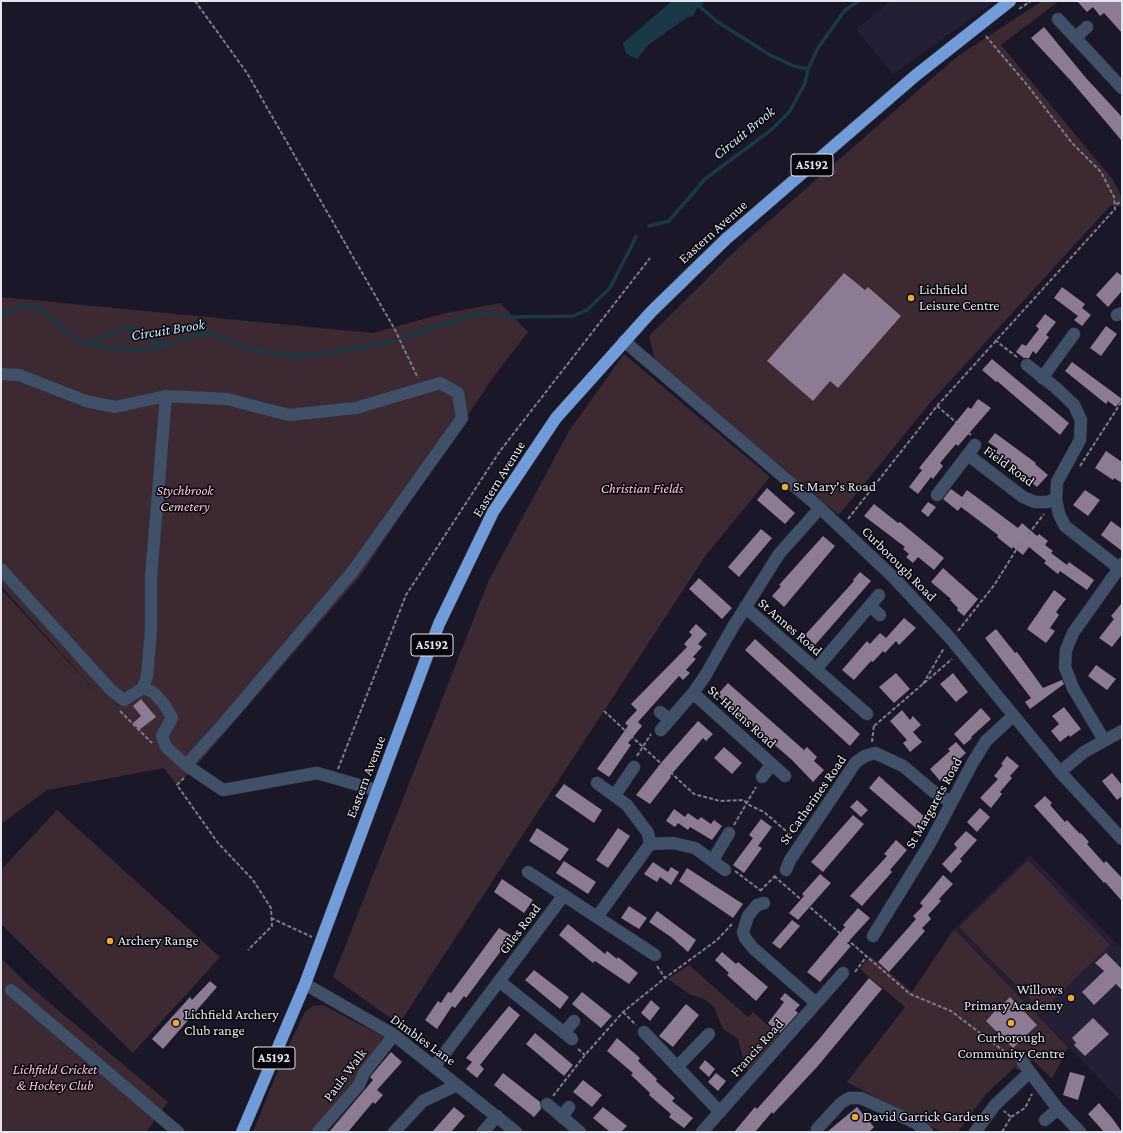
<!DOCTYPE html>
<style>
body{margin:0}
#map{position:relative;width:1123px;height:1133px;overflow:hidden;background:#1a1828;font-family:"Crimson Pro",serif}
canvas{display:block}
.frame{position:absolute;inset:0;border:2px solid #e5e5f0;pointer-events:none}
</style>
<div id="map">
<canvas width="1123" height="1133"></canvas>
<div class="frame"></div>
</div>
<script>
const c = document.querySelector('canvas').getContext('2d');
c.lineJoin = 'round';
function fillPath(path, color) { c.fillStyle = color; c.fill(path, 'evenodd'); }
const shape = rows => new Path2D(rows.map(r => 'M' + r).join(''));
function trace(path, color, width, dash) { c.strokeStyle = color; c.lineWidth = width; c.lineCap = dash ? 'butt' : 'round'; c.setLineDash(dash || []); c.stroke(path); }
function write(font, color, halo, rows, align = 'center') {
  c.font = font + ' "Crimson Pro",serif'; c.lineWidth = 3; c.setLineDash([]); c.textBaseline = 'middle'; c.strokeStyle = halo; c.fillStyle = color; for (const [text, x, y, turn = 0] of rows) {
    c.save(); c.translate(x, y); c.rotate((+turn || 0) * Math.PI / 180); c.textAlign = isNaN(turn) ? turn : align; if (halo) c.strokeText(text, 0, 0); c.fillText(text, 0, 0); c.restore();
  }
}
const built = shape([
 [891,1,995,1,893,74,856,29],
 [1030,855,1122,949,1122,1102,954,929]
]);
const green = shape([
 [1042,1,1059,1,1001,45,1113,180,1122,198,1122,207,1111,205,930,403,839,515,655,361,649,336,738,248,923,86,958,56],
 [1,297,372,333,442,314,500,303,528,332,492,379,361,575,196,766,177,785,164,768,47,790,1,824,1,589,107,704,1,586],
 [624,354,770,477,706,555,399,1024,333,977,489,580,569,431],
 [57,810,220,957,133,1053,1,924,1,870],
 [1028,860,1110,945,1042,1011,959,927],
 [954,929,1068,1047,1052,1079,1033,1060,1018,1070,1015,1067,985,1095,958,1132,942,1132,847,1082,905,1007,860,969,870,956,912,992],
 [1,958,27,984,168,1102,146,1132,1,1132],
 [689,965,748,1017,753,1012,781,1037,750,1072,746,1068,738,1039,723,1029,714,1007,704,999,689,994,668,979],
 [323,1005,384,1037,361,1069,356,1084,313,1132,253,1132,282,1060,305,1012,313,1006]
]);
const water = shape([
 [672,1,703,1,703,3,702,7,697,8,693,16,686,18,647,46,637,59,630,56,626,53,623,43]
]);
const stream = shape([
 [701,8,718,22,770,55,794,66,808,69],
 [649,226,669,221,705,179,771,130,790,111,805,83,808,69,818,48,845,10,859,1],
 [1,314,20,307,33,306,44,312,78,341,112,348,135,350,169,345,183,338,206,333,225,338,248,349,297,356,327,353,395,341],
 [403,338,478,313,497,314,513,317,573,316,587,310,610,288,636,237],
 [90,344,118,331,133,327,154,341,166,344]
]);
const building = shape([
 [1077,1,1122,1,1122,33,1104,13,1100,16,1093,7,1087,12],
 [1044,27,1086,78,1122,117,1122,141,1072,82,1031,38],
 [1117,272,1122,276,1122,291,1108,307,1096,295],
 [844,273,865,290,868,287,901,316,838,388,830,381,813,401,767,361],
 [1062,287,1085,304,1082,308,1091,315,1082,326,1074,320,1078,316,1054,298],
 [1045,314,1056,322,1046,335,1049,337,1036,354,1033,351,1029,358,1024,358,1016,352,1022,344,1026,346,1039,329,1036,326],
 [1106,326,1117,334,1101,356,1090,348],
 [992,359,1069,423,1060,435,997,381,996,382,982,370],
 [1072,362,1122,399,1116,407,1108,401,1106,404,1065,371],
 [978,399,991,408,958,446,956,444,940,463,943,466,933,479,931,477,918,494,909,487,922,470,919,468,968,407,971,409],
 [995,433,1036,463,1035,464,1048,475,1037,487,1027,479,1029,477,995,452,998,449,988,442],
 [1106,451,1122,462,1122,483,1114,478,1113,480,1095,468],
 [767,488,795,513,785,524,757,500],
 [951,489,962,497,967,490,1018,528,1022,523,1037,536,1039,534,1048,541,1045,545,1053,551,1051,553,1067,565,1069,562,1094,580,1087,590,1060,571,1058,574,1044,563,1046,561,1029,547,1023,555,1013,547,1012,549,997,537,998,535,961,507,958,511,943,499],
 [1085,490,1100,500,1088,516,1073,505],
 [928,502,936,507,928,517,921,511],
 [874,504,898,523,900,522,944,558,934,570,918,557,913,563,906,557,909,554,903,549,905,547,864,516],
 [1111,521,1122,529,1122,551,1101,535],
 [761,529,772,538,739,577,728,567],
 [823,536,835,546,784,607,772,596,781,586,779,585],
 [943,568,978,599,964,616,957,610,958,608,950,600,951,599,931,582],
 [860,572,871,581,815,645,805,635,854,581,853,580],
 [699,578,732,608,722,619,689,589],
 [1054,590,1066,599,1056,612,1059,615,1050,628,1055,631,1046,643,1027,629],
 [1122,603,1122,634,1112,647,1099,638,1114,619,1111,616],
 [904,618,916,628,899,645,896,641,885,653,883,651,873,662,871,661,854,680,842,670,867,641,870,644,880,633,886,638],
 [696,624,707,634,698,644,702,647,693,657,696,659,686,670,690,673,683,680,679,676,638,722,642,726,628,743,631,745,609,777,597,769,628,726,625,723,637,710,631,704,687,647,684,644,692,635,689,632],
 [996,629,1015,653,1017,652,1043,688,1062,680,1064,684,1030,709,1025,702,1031,698,985,638],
 [755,639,860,734,850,746,745,650],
 [1096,665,1116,679,1107,690,1088,676],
 [896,673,910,689,894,703,879,687],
 [953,673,968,692,956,702,940,684],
 [728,683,804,750,807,747,817,757,814,761,824,770,813,782,792,760,717,695],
 [141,699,156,717,139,730,133,723,141,716,133,706],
 [1064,707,1081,729,1070,737,1069,735,1060,742,1051,731,1059,724,1052,716],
 [981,708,991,719,971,737,972,738,964,745,954,734],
 [902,710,910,720,913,716,921,725,913,732,922,742,910,752,903,743,907,740,890,721],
 [698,721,713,734,706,741,703,738,670,776,671,777,650,804,636,795,661,763],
 [956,742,966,753,956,762,957,764,940,781,930,769,950,751,948,749],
 [724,747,742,763,732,774,714,758],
 [1007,756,1019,766,1010,776,1012,778,1000,792,1002,794,991,808,980,798,998,779,994,776,1003,765,1001,764],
 [1112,773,1122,785,1122,796,1117,800,1102,781],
 [879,776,927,819,917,829,869,788],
 [564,784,602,810,594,823,555,796],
 [1045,796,1052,803,1050,805,1065,822,1067,820,1080,834,1081,833,1089,842,1087,844,1104,863,1106,861,1122,878,1122,901,1105,882,1104,883,1034,806],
 [857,800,868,810,861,817,850,807],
 [980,808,990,817,977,832,967,822],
 [674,809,685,817,688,813,698,820,701,817,711,824,714,820,722,826,712,840,690,827,688,830,678,823,675,827,666,821],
 [853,815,864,824,823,872,811,862],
 [761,819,772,827,758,846,762,848,744,873,733,865,753,838,749,835],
 [537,828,569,849,560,861,529,841],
 [618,828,630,836,608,868,596,860],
 [966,831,977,840,960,859,962,861,951,873,942,864,957,848,954,844],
 [896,840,907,850,890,870,892,872,862,906,850,896,887,856,884,854],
 [564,861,596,882,588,894,556,873],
 [653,862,668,872,671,867,679,872,671,885,660,877,657,882,644,874],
 [687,868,743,904,733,918,679,881],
 [820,874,831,883,798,920,789,913,804,896,802,894],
 [943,875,953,884,939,899,941,901,928,915,931,919,922,928,925,931,889,972,878,962,916,919,913,916,923,906,920,903],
 [502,879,533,900,524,913,494,892],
 [629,906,647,918,639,929,621,918],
 [858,908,870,918,847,943,851,946,820,982,807,972,845,927,843,925],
 [657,911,696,940,688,952,671,937,649,922],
 [792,920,800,926,780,949,772,943],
 [568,924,605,954,607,951,617,959,618,957,638,973,629,984,595,961,593,963,559,935],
 [499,928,512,936,466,998,464,996,455,1008,452,1006,437,1029,425,1020,438,1001,441,1003,448,992,451,993],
 [722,952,736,964,738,962,768,987,756,1001,727,975,729,973,715,960],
 [1106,953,1122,969,1122,990,1116,984,1094,1005,1082,992,1104,971,1095,963],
 [534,970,569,997,560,1009,525,980],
 [869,978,882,989,817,1067,773,1114,772,1112,755,1132,734,1132,755,1107,757,1109,820,1038],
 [210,981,217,987,163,1049,152,1039,190,997,192,1000],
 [582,992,612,1016,601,1028,572,1004],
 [785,993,800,1005,795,1010,798,1013,780,1033,768,1023,784,1002,780,999],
 [1010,997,1037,1025,1013,1048,986,1021,1003,1002,1004,1003],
 [651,1000,660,1008,650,1021,641,1013],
 [686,1004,699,1015,673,1047,659,1036],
 [509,1006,520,1015,480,1065,484,1069,477,1078,466,1069,472,1062,466,1058],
 [1093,1018,1109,1034,1085,1056,1074,1045,1076,1043,1072,1038],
 [535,1033,573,1065,564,1076,526,1044],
 [617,1038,640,1058,638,1061,657,1079,656,1081,675,1098,672,1101,693,1118,684,1128,669,1117,671,1114,649,1095,650,1093,631,1075,633,1073,607,1051],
 [391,1052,402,1062,377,1090,383,1095,375,1104,373,1102,348,1132,329,1132,373,1080,370,1077],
 [705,1060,715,1069,709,1077,699,1068],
 [1070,1072,1085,1076,1078,1100,1063,1095],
 [503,1073,540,1102,541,1109,534,1117,494,1085],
 [716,1073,726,1081,718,1091,708,1082],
 [583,1080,602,1095,592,1107,573,1092],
 [1099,1103,1112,1118,1122,1132,1104,1132,1088,1114],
 [454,1107,465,1116,451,1132,432,1132],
 [603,1107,627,1126,621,1132,610,1132,593,1118],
 [857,1107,874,1127,869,1132,827,1132]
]);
const path = shape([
 [195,1,247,73,394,328,418,378],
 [1019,9,1031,1],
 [1116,204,1122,202],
 [995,340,1018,358],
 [937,406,971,435],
 [1080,466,1122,401],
 [848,519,937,406,1115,209,1114,197,1101,172,1072,143,1028,86,985,35],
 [958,631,995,584,1016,550,1044,514],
 [923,684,944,648],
 [120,711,152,743],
 [604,711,694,794,720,801,744,800,747,804,764,812,793,837],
 [874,726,952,659],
 [872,742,874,725],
 [637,756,651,734],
 [338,769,406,595,500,451,650,258],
 [184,778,177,785,218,843,253,880,271,908,272,926,248,950],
 [734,825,756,787],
 [735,871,760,890],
 [774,876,910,994,951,1011,1009,1055,1015,1055],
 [760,891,776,875],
 [271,918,312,937],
 [657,966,665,978],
 [855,972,866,957],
 [623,1012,636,1025],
 [578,1049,585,1055],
 [553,1096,585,1055,623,1012,665,978,717,940,732,924],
 [1011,1117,1025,1108,1032,1094],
 [1002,1132,1011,1117,1004,1111]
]);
const minor = shape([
 [1058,19,1122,88],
 [1075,38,1087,27],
 [1117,315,1122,313],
 [624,341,820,508,894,578,950,638,1060,772,1122,839],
 [1027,365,1055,387,1074,405,1081,420,1080,440,1057,482,1056,499,1059,514,1065,526,1119,568],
 [1,374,19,375,86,401,115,407,166,396,227,399,289,415,356,408,440,383,458,393,462,418,353,571,225,722,186,765],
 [1042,378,1074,334],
 [968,455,1023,497,1035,502,1047,502,1056,499],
 [937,495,975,445],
 [1,569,111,690,124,700,143,688,153,692,164,704,172,718,162,736,166,747,186,765,223,790,317,773,376,790],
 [870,606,880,615],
 [745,607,867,714],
 [816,669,879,595],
 [143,688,147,676,151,631,151,577,166,396],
 [693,693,785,776],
 [660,712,670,720],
 [661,730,693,693,705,676,733,627,779,554,820,508],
 [1104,740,1073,688,1065,667,1066,650,1073,633,1122,564],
 [1060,772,1084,752,1122,731],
 [762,777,772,764],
 [597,783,627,805,648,833,650,844,597,917],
 [615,795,634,767],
 [650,844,673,843,695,848,725,870],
 [713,860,729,833],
 [786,870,790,860,856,762,865,756,875,753,903,766,934,792,951,802],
 [528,872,655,955],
 [764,903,757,905,748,916,743,932,745,938,753,948,816,1003],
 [873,936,929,845,973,762,986,741,1013,716],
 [499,981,572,1039],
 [305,984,394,1035,516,1132],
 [11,990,178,1132],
 [565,1032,574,1021],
 [644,1032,720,1112],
 [1023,1063,1058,1109,1080,1132],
 [435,1066,564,895],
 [677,1067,709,1034],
 [547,1104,580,1132],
 [562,1117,569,1107],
 [1045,1120,1058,1109],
 [318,1132,359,1085,364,1073,394,1035],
 [394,1132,423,1101,457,1085],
 [483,1132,497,1116],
 [702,1132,843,973],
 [818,1132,817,1129,841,1103,849,1098,861,1098,916,1123,927,1132],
 [975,1132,995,1105,1030,1072]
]);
const highway = shape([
 [242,1132,305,984,439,624,493,512,556,418,651,312,726,239,915,76,1010,1]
]);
const markers = [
 [911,298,4,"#e9ab38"],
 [785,487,4,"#e9ab38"],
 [110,941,4,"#e9ab38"],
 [1071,998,4,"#e9ab38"],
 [176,1023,4,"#e9ab38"],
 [1011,1023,4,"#e9ab38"],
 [855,1117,4,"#e9ab38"]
];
const shields = [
 [812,165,42],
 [432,645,42],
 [274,1058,42]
];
const shieldNames = [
 ["A5192",812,165],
 ["A5192",432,645],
 ["A5192",274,1058]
];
const streetNames = [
 ["Eastern Avenue",713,232,-42],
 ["Field Road",1009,466,36],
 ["Eastern Avenue",499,479,-58],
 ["Curborough Road",899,564,45],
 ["St Annes Road",790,627,41],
 ["St. Helens Road",742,717,42],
 ["Eastern Avenue",366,777,-69],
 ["St Catherines Road",813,800,-55],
 ["St Margarets Road",934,803,-61],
 ["Giles Road",520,929,-53],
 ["Dimbles Lane",423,1040,36],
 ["Francis Road",757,1048,-48],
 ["Pauls Walk",345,1075,-53]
];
const poiNames = [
 ["Lichfield",919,290],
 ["Leisure Centre",919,306],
 ["St Mary's Road",793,487],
 ["Archery Range",118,941],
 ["Willows",1063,990,"right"],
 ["Primary Academy",1063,1006,"right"],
 ["Lichfield Archery",184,1015],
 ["Club range",184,1031],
 ["Curborough",1011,1038,"center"],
 ["Community Centre",1011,1054,"center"],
 ["David Garrick Gardens",863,1117]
];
const parkNames = [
 ["Christian Fields",642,489],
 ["Stychbrook",185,491],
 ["Cemetery",185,507],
 ["Lichfield Cricket",55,1070],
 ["& Hockey Club",55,1086]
];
const waterNames = [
 ["Circuit Brook",744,133,-39],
 ["Circuit Brook",168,330,-9]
];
fillPath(built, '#232036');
fillPath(green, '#3c2932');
fillPath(water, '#1a3946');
trace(stream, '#1a3946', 3.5);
fillPath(building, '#8d7a93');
trace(minor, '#363544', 13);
trace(highway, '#363544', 13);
trace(path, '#7d7c8a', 2, [4, 2]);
trace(minor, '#405069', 12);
trace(highway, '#719bd9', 12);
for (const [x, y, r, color] of markers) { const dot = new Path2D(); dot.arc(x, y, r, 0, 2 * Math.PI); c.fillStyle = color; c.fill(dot); trace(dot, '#06050b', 1.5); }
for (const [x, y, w] of shields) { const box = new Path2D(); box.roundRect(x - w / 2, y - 11, w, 22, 3); c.fillStyle = '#06050b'; c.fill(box); trace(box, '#e5e5f0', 1); }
write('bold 13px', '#e5e5f0', null, shieldNames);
write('14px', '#e5e5f0', '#06050b', streetNames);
write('14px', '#e5e5f0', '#06050b', poiNames, 'left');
write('italic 14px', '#fbc2dd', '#06050b', parkNames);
write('italic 15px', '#c5e9fa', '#06050b', waterNames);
</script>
